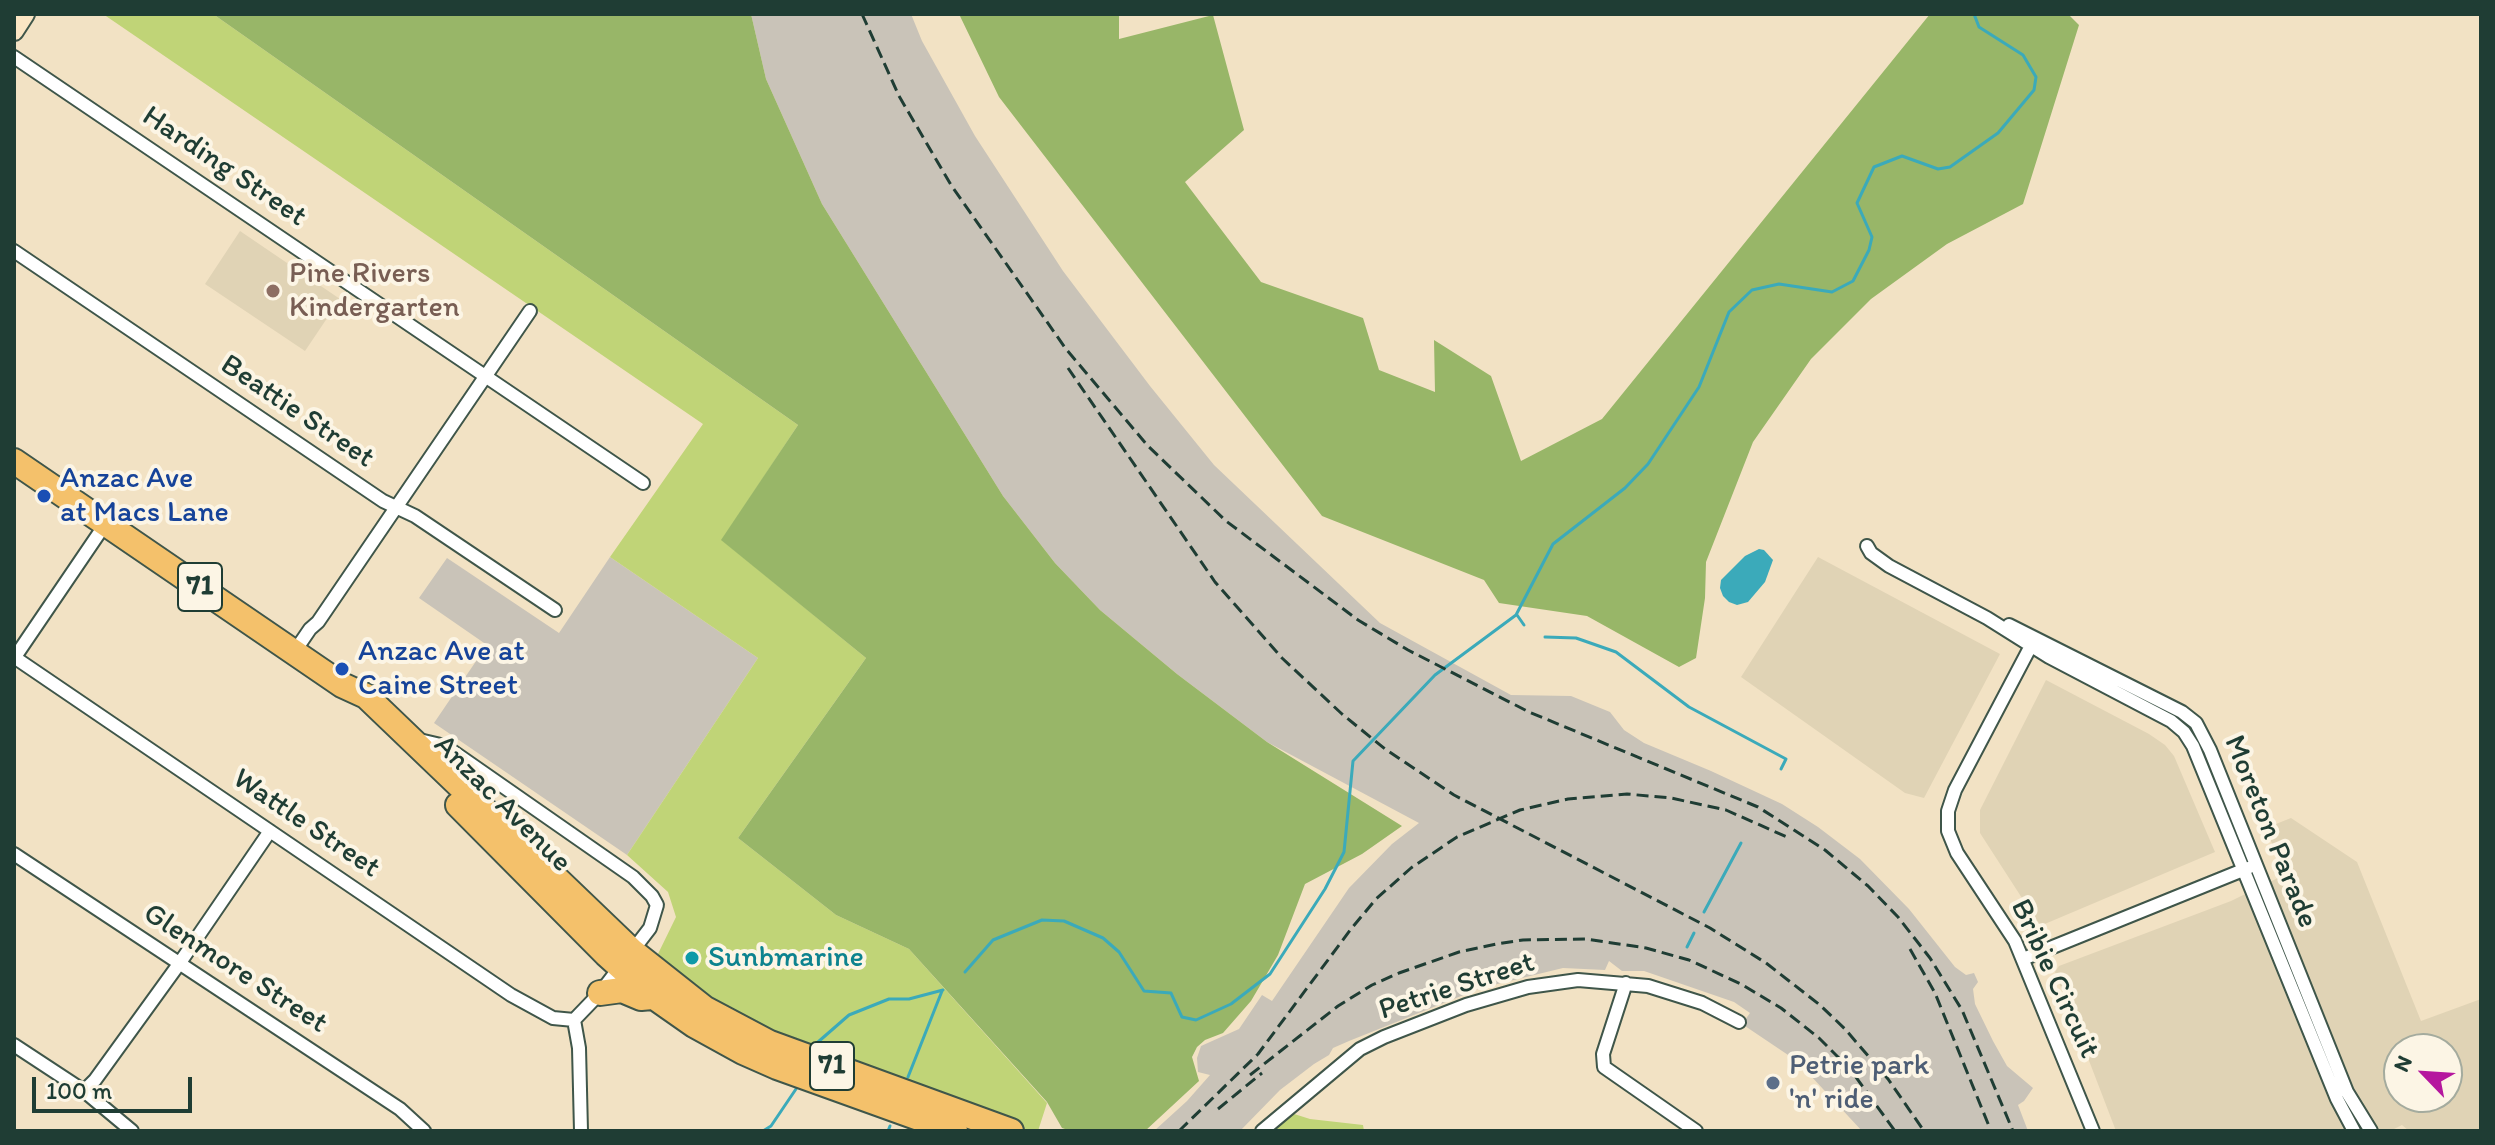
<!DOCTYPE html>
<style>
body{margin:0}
#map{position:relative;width:2495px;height:1145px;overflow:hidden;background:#f2e2c4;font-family:Itim,sans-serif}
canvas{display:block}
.frame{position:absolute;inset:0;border:16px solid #1f3d34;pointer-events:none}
.north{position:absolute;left:2383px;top:1033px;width:80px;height:80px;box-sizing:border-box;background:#fcf5e5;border:2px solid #a4ab9e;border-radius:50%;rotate:295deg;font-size:22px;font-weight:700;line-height:32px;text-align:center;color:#1f3d34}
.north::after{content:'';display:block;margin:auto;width:28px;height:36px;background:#b5179e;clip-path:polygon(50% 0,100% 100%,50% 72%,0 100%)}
.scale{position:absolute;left:32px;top:1077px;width:160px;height:36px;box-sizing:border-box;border:4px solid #1f3d34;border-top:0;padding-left:10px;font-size:24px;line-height:28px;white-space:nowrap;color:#1f3d34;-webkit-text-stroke:6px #fcf5e5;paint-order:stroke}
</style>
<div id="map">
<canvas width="2495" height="1145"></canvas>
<div class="frame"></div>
<div class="north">N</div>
<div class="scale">100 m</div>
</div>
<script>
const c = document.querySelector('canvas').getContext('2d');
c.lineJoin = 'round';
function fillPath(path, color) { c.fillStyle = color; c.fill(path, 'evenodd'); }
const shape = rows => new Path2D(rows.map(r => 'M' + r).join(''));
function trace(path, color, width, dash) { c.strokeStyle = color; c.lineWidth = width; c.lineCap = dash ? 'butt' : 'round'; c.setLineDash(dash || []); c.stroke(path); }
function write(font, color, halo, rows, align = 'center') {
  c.font = font + ' Itim,sans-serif'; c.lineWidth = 8; c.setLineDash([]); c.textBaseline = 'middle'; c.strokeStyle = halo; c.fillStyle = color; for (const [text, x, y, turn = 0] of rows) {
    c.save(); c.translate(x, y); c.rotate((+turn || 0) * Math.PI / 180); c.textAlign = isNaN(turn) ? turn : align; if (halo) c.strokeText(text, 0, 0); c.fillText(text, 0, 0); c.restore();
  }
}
const built = shape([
 [240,231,340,299,305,351,205,284],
 [1818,557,2000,654,1924,798,1905,793,1741,677],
 [2046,680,2149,734,2165,745,2174,756,2215,852,2040,926,1980,833,1980,810],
 [2291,818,2357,862,2421,1021,2481,999,2481,1131,2409,1131,2402,1125,2390,1131,2116,1131,2055,972,2059,966,2231,901,2284,875,2266,828],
 [2399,1049,2447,1049,2447,1097,2399,1097]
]);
const industrial = shape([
 [751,14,911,14,922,41,975,136,1063,271,1150,386,1214,465,1380,623,1511,695,1571,696,1610,712,1624,730,1644,743,1711,771,1782,804,1818,827,1860,859,1909,909,1955,967,1966,975,1974,973,1978,982,1973,989,1975,1004,1993,1041,2007,1066,2033,1088,2024,1101,2018,1105,2028,1131,1862,1131,1797,1061,1742,1024,1750,1013,1734,1002,1644,971,1622,971,1609,961,1605,970,1563,968,1481,988,1349,1041,1333,1048,1329,1055,1314,1064,1280,1090,1240,1131,1154,1131,1187,1101,1210,1075,1198,1072,1197,1058,1201,1046,1239,1029,1262,995,1272,1001,1349,888,1392,844,1419,823,1267,742,1177,674,1100,610,1055,563,1003,496,822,204,766,79],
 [610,557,758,658,627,855,434,723,487,645,419,598,447,558,559,633]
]);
const green = shape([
 [103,14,213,14,798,425,722,540,866,658,738,838,836,915,909,949,1047,1103,1038,1131,1031,1131,751,1026,692,988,656,958,676,917,668,892,627,855,758,658,610,557,703,424],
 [1291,1113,1310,1119,1363,1125,1364,1131,1273,1131]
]);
const forest = shape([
 [213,14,751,14,766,79,822,204,1003,496,1055,563,1100,610,1177,674,1267,742,1402,826,1362,854,1305,884,1278,955,1251,1001,1223,1033,1205,1040,1197,1047,1192,1057,1199,1081,1145,1131,1071,1131,1062,1128,1047,1102,909,949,836,915,738,838,866,658,721,540,798,425],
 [959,14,1119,14,1119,39,1213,15,1244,130,1185,182,1261,282,1363,318,1379,370,1435,392,1434,340,1491,376,1521,461,1602,419,1930,14,2068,14,2079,25,2023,204,1947,244,1871,299,1811,359,1753,442,1706,562,1705,598,1696,658,1679,667,1587,616,1499,603,1484,580,1322,516,999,97]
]);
const water = shape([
 [1759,549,1764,550,1773,560,1765,582,1748,602,1737,605,1729,602,1723,596,1720,588,1721,580,1745,556]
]);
const stream = shape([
 [1517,615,1524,625],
 [1545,637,1576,638,1616,652,1689,707,1786,759,1781,769],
 [1704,912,1741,843],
 [1687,947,1694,933],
 [965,972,993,940,1042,920,1064,921,1103,938,1119,952,1144,991,1171,993,1182,1017,1196,1020,1231,1004,1270,974,1325,889,1344,852,1353,761,1435,675,1516,615,1553,544,1625,488,1648,464,1699,387,1729,312,1752,290,1779,284,1832,292,1853,281,1869,250,1872,237,1857,203,1874,167,1902,156,1938,169,1950,167,1998,133,2034,90,2036,77,2023,55,1979,27,1974,14],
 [818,1042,849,1015,889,999,909,999,943,990],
 [908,1077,942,991],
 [763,1131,771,1126,796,1089],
 [888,1131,890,1126]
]);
const street = shape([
 [14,57,643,483],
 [14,251,383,501,415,516,555,610],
 [1867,546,1871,553,1889,566,1987,618,2049,657,2171,721,2184,732,2193,746,2337,1099,2354,1131],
 [2009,625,2182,712,2196,723,2210,750,2347,1092,2371,1131],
 [2034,640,1955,790,1948,811,1948,831,1957,853,2015,941,2093,1131],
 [295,651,310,629,318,622,530,311],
 [14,657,511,995,553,1018,574,1020],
 [15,657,106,523],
 [415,739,445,746,633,877,652,896,657,905,650,928,600,993,574,1020],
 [14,854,400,1109,424,1131],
 [2023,959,2248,868],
 [1626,983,1603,1054,1604,1067,1696,1131],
 [574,1020,579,1048,581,1131],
 [14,1045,84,1091,132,1131],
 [84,1091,95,1080,179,964,270,831],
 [1262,1131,1360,1049,1384,1037,1466,1005,1528,987,1578,980,1648,986,1702,1003,1739,1022]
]);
const secondary = shape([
 [14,31,25,14]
]);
const highway = shape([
 [14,461,342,685,366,696,632,951,704,1008,770,1043,1011,1131],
 [458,805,606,954,654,997,694,1025,743,1052,777,1067,955,1131],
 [600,993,622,990,641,998,652,997]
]);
const rail = shape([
 [862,14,899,96,951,185,1066,349,1148,446,1226,521,1358,620,1408,650,1529,712,1758,807,1825,850,1868,886,1898,917,1930,958,1962,1010,2013,1131],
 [1068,368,1215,582,1282,658,1342,714,1385,749,1454,795,1710,928,1766,963,1820,1005,1845,1029,1888,1079,1924,1131],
 [1910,949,1935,993,1991,1131],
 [1250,1075,1338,1006,1372,985,1399,973,1459,952,1496,944,1523,940,1586,939,1646,948,1689,960,1741,984,1781,1008,1819,1038,1850,1069,1895,1131],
 [1218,1109,1262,1073],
 [1179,1131,1258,1054,1351,929,1376,899,1411,868,1457,837,1520,810,1568,799,1627,794,1671,798,1726,810,1787,837]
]);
const markers = [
 [273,291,8,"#8d6e63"],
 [44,496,8,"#1a4fb4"],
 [342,669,8,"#1a4fb4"],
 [692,958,8,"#0f9aa8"],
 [1773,1083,8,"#5c6f8a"]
];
const shields = [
 [200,587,44],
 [832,1066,44]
];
const shieldNames = [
 ["71",200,587],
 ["71",832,1066]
];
const streetNames = [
 ["Harding Street",224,167,34],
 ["Beattie Street",297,412,34],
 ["Anzac Avenue",502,804,45],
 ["Wattle Street",306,824,34],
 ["Moreton Parade",2270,832,68],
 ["Glenmore Street",235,969,33],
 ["Bribie Circuit",2054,979,65],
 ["Petrie Street",1457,987,-18]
];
const educationNames = [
 ["Pine Rivers",289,274],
 ["Kindergarten",289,308]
];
const transitNames = [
 ["Anzac Ave",60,479],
 ["at Macs Lane",60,513],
 ["Anzac Ave at",358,652],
 ["Caine Street",358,686]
];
const cultureNames = [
 ["Sunbmarine",708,958]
];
const serviceNames = [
 ["Petrie park",1789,1066],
 ["'n' ride",1789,1100]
];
fillPath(built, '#e0d3b5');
fillPath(industrial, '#c9c3b8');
fillPath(green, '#c0d477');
fillPath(forest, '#98b668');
fillPath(water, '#3baaba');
trace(stream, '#3baaba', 3);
trace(street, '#3f564a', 16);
trace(secondary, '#3f564a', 22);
trace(highway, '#3f564a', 28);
trace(street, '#fff', 12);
trace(secondary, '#fbe6c4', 18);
trace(highway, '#f4c16b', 24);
trace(rail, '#1f3d34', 3, [12, 6]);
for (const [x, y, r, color] of markers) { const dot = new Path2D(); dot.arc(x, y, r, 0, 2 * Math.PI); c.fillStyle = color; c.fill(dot); trace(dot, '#fcf5e5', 3); }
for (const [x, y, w] of shields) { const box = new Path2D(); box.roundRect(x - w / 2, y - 24, w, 48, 6); c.fillStyle = '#fcf5e5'; c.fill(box); trace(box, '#1f3d34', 2); }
write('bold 28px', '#1f3d34', null, shieldNames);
write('30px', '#1f3d34', '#fcf5e5', streetNames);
write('30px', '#785e54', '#fcf5e5', educationNames, 'left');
write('30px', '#164399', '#fcf5e5', transitNames, 'left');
write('30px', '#0d838f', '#fcf5e5', cultureNames, 'left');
write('30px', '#4e5e75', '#fcf5e5', serviceNames, 'left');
</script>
